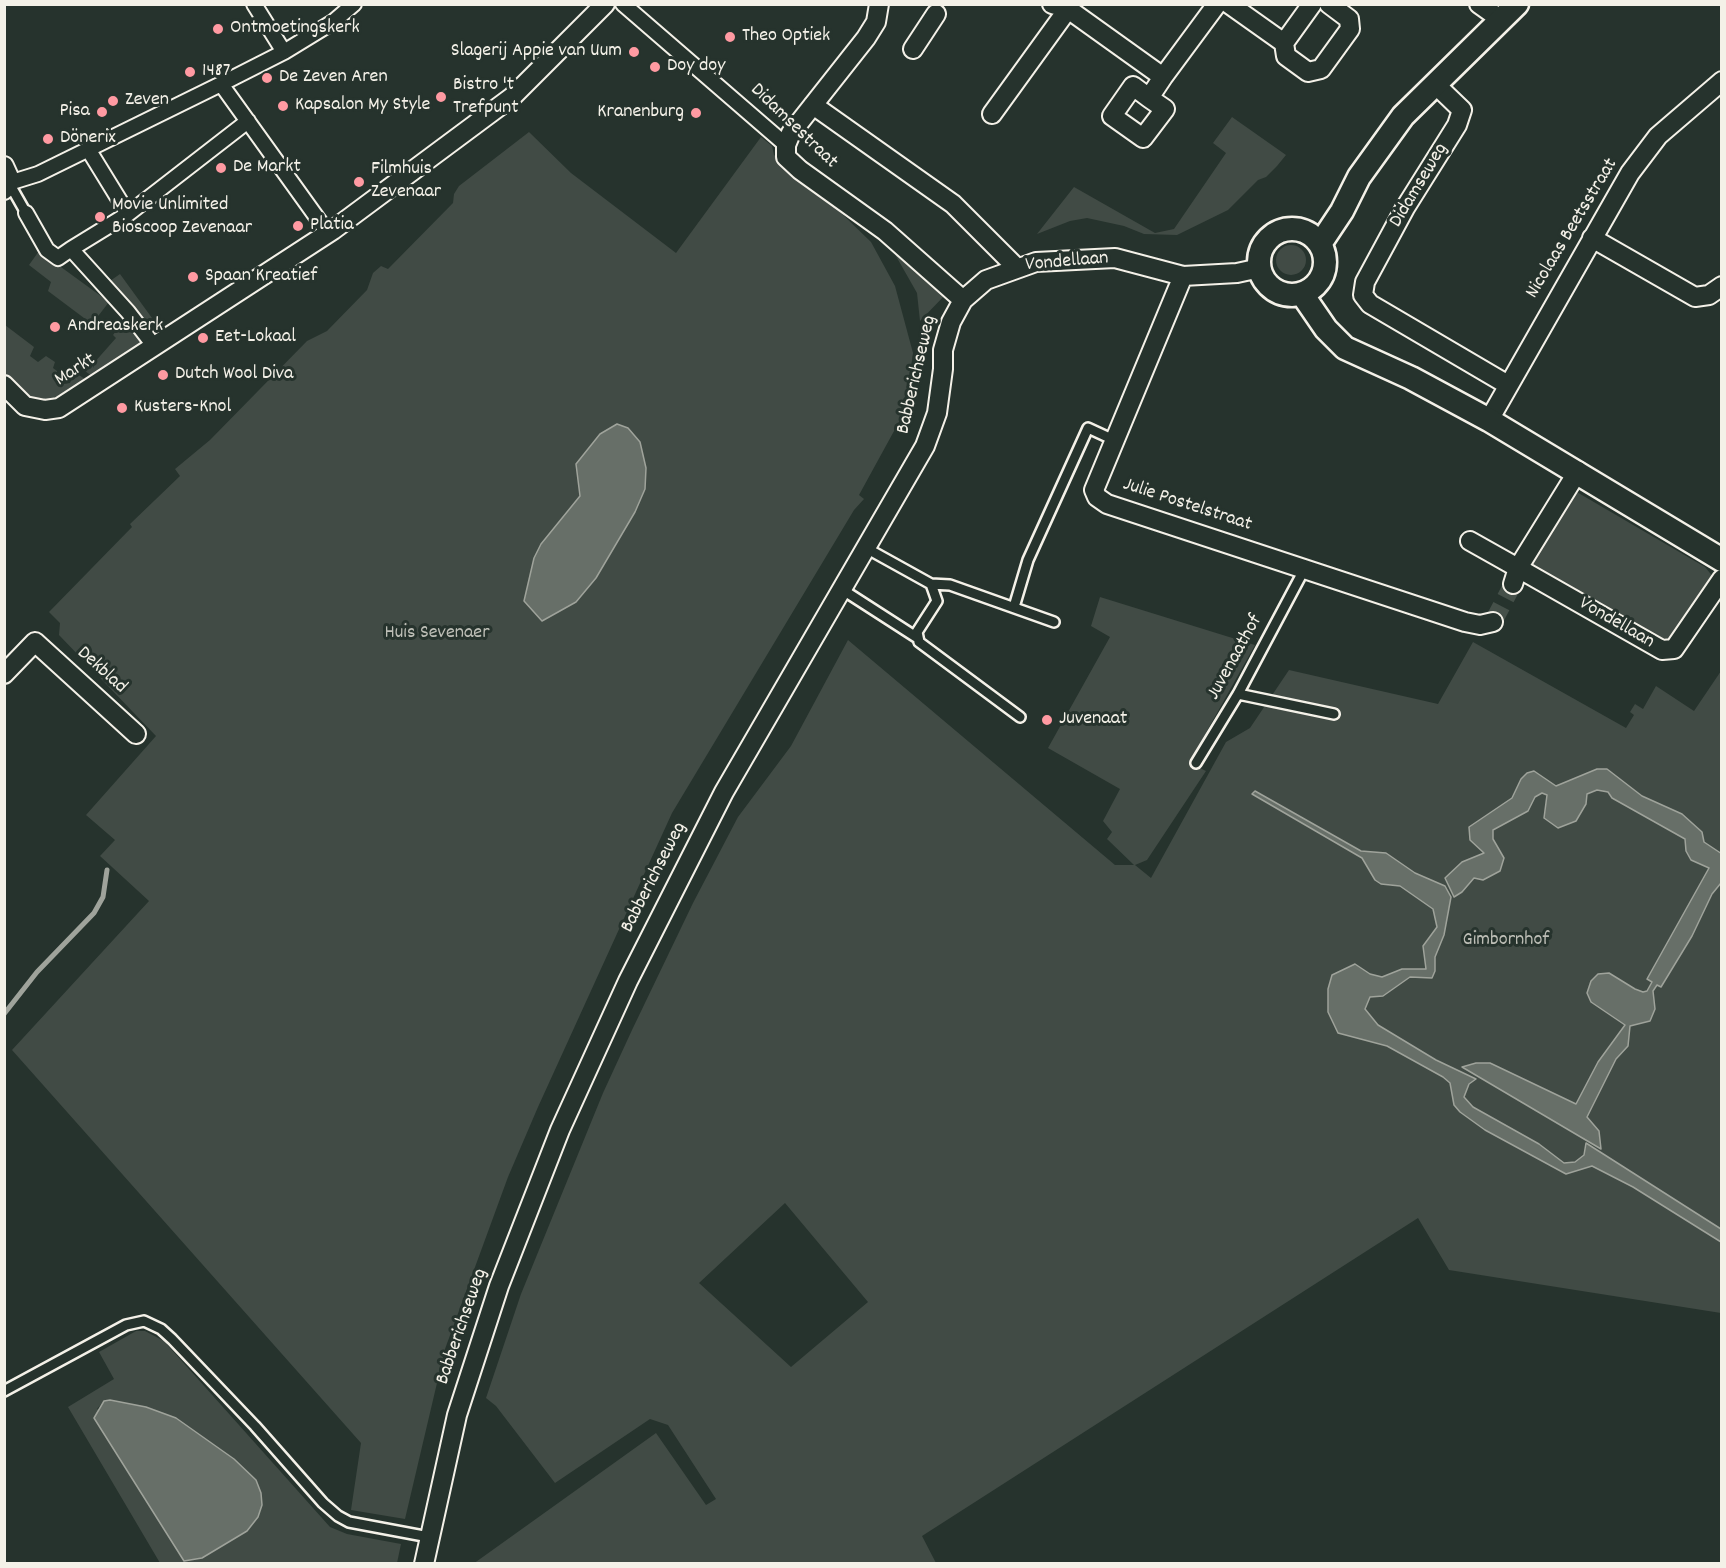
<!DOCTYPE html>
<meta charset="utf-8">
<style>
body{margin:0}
#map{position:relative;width:1726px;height:1568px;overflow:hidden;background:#26332d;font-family:Dekko,sans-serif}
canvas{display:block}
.frame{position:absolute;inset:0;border:6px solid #f4f1e8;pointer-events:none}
</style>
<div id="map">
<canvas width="1726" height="1568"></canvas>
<div class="frame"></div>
</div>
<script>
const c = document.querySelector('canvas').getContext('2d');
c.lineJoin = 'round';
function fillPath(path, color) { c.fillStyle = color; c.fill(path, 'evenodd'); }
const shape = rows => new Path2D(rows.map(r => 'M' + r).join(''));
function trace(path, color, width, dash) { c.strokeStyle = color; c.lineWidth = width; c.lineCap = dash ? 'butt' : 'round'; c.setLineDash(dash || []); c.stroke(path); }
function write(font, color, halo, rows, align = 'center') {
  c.font = font + ' Dekko,sans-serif'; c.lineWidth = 6; c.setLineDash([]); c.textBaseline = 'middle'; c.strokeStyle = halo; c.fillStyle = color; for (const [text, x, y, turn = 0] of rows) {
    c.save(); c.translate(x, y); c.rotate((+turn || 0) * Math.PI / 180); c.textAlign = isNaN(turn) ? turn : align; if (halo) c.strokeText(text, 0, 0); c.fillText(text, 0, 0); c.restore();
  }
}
const green = shape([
 [1232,117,1286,155,1277,166,1266,177,1258,180,1228,210,1177,235,1144,234,1124,226,1087,218,1070,221,1037,234,1074,187,1155,233,1174,229,1226,153,1213,143],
 [529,132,571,173,676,253,761,137,772,146,774,155,807,180,871,242,895,286,913,353,905,411,859,495,864,499,854,510,672,813,538,1107,508,1177,445,1349,405,1519,351,1510,361,1443,12,1050,149,901,100,856,115,840,86,815,156,736,59,635,60,623,49,612,132,527,130,524,180,476,175,469,210,440,307,341,327,331,367,290,373,273,381,266,388,269,453,203,454,194,459,186],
 [888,242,946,294,920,321,917,293],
 '1276 260a15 15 0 1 1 30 0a15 15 0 1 1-30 0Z',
 [39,251,109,302,92,324,48,291,51,282,29,265],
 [120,274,160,329,151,337,110,281],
 [127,316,145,342,92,376,79,367,81,364,91,364,94,368,93,364,116,338,113,335],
 [5,325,34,347,30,356,38,362,46,356,55,362,53,368,57,371,57,379,63,384,70,383,75,372,86,380,52,401,34,401,18,392,5,374],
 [1575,491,1705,567,1714,578,1669,642,1531,566,1549,526],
 [1100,597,1255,645,1189,763,1206,771,1147,860,1135,865,1151,878,1226,742,1250,728,1289,670,1438,704,1473,642,1626,728,1634,715,1630,712,1635,704,1643,709,1656,686,1694,711,1721,671,1721,1313,1449,1270,1418,1218,922,1536,936,1563,473,1564,656,1433,706,1505,716,1499,668,1425,650,1419,555,1483,496,1406,486,1398,521,1294,603,1093,632,1030,693,903,738,817,791,746,848,640,1115,865,1134,865,1107,839,1112,832,1103,821,1120,789,1048,748,1110,637,1091,626],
 [785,1203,868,1302,791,1367,699,1283],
 [136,1331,145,1331,164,1341,330,1527,347,1534,401,1544,397,1563,160,1563,68,1407,114,1379,99,1352],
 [110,1400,176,1418,234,1459,256,1480,97,1409,104,1401]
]);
const water = shape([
 [617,424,628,428,640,442,646,468,645,489,635,512,596,578,576,602,542,621,524,601,534,558,541,544,580,496,576,464,600,434,617,424],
 [1597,769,1607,769,1642,796,1682,814,1702,832,1704,842,1722,854,1721,883,1712,894,1692,936,1661,987,1657,985,1653,991,1655,1009,1650,1021,1630,1026,1628,1046,1616,1059,1587,1117,1599,1131,1601,1149,1462,1067,1476,1063,1490,1063,1576,1104,1598,1062,1625,1025,1591,1002,1587,993,1591,981,1598,974,1609,973,1635,989,1643,992,1647,991,1652,982,1647,979,1709,868,1691,860,1686,851,1685,839,1612,798,1608,792,1597,790,1587,794,1586,804,1576,821,1558,828,1544,818,1547,795,1542,793,1535,797,1528,811,1493,830,1493,839,1504,858,1500,871,1483,880,1474,878,1462,892,1454,897,1445,878,1462,862,1484,853,1470,840,1469,827,1512,798,1521,779,1527,773,1534,771,1556,786,1597,769],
 [1255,791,1361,851,1386,853,1415,873,1445,886,1451,897,1444,935,1435,957,1435,971,1432,978,1410,977,1383,996,1370,997,1365,1009,1378,1025,1436,1060,1476,1079,1469,1084,1464,1097,1473,1107,1539,1144,1564,1163,1575,1162,1584,1155,1586,1143,1721,1229,1721,1242,1633,1187,1592,1166,1566,1174,1485,1130,1460,1112,1454,1105,1450,1083,1443,1077,1387,1046,1338,1033,1328,1012,1328,989,1332,975,1355,964,1370,974,1382,977,1402,969,1426,969,1423,946,1437,927,1433,909,1400,886,1381,884,1375,880,1362,858,1252,794,1255,791],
 [110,1400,146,1407,176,1418,234,1459,256,1480,261,1493,262,1505,258,1517,247,1531,202,1558,184,1561,94,1418,104,1401,110,1400]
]);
const stream = shape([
 [4,1014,37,972,94,913,103,897,107,870]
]);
const minorTunnel = shape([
 [1493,622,1513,584]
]);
const service = shape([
 [9,183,26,213],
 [866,548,931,584,950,585,1054,622],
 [931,584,937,601,917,632,919,642,1020,717],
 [843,590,916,637],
 [1014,607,1028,560,1088,428,1114,440],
 [1238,694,1334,714],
 [1196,763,1238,694,1305,568],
 [4,1391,126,1325,144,1321,161,1329,172,1339,255,1426,323,1503,338,1516,349,1522,429,1537]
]);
const pedestrian = shape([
 [254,4,284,52],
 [623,4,786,145],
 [221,84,328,233],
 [88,149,128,214],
 [9,183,38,174,221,84,284,52,333,22,354,4],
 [26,213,47,250,58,258,71,249,128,312,155,347],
 [71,249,128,214,248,121]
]);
const minor = shape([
 [879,4,876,22,866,38,791,133,786,145,786,157,800,170,885,231,963,300],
 [1052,4,1068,9,1163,77,1217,4],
 [1229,4,1284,43],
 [1312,4,1284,43,1286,56,1308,72,1321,69,1350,29,1349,19,1329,4],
 [1479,4,1500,19],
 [913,49,936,14],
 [1435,84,1462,110,1457,125,1405,208,1365,282,1363,295,1370,304,1508,385],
 [1149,98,1165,109,1143,138,1112,116,1133,86,1149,98,1163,77],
 [813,105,953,204,1016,267],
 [992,114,1068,9],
 [4,166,9,177,4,190],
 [1592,238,1695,297,1709,295,1722,286],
 [1183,276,1094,490,1097,497,1107,504,1465,622,1480,625,1493,622],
 [4,385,25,406,45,410,59,408,333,230,512,97,605,4],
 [1489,420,1630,173,1658,136,1722,81],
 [1578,471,1518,568,1662,650,1674,649,1722,579],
 [1470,541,1518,568,1513,584],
 [4,674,35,642,136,734],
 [424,1564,457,1415,499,1286,560,1130,628,981,724,792,925,446,937,413,943,369,943,350,951,322,963,300,986,280,1036,262,1115,258,1183,276,1237,273,1260,268]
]);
const tertiary = shape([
 '1259 262a33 33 0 1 1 66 0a33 33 0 1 1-66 0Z',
 [1320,244,1342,211,1359,177,1403,116,1517,4],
 [1302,294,1326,329,1345,348,1411,378,1489,420,1722,560]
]);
const markers = [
 [218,29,6,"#ff9aa2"],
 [730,37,6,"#ff9aa2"],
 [634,52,6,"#ff9aa2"],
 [655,67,6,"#ff9aa2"],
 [190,72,6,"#ff9aa2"],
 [267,78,6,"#ff9aa2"],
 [441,97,6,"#ff9aa2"],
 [113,101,6,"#ff9aa2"],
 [283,106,6,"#ff9aa2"],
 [102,112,6,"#ff9aa2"],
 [696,113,6,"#ff9aa2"],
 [48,139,6,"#ff9aa2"],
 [221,168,6,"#ff9aa2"],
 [359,182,6,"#ff9aa2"],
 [100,217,6,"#ff9aa2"],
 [298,226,6,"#ff9aa2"],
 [193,277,6,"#ff9aa2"],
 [55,327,6,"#ff9aa2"],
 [203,338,6,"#ff9aa2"],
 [163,375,6,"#ff9aa2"],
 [122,408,6,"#ff9aa2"],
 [1047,720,6,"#ff9aa2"]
];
const poiNames = [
 ["Ontmoetingskerk",230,29],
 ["Theo Optiek",742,37],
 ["Slagerij Appie van Uum",622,52,"right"],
 ["Doy doy",667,67],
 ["1487",202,72],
 ["De Zeven Aren",279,78],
 ["Bistro 't",453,86],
 ["Trefpunt",453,109],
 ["Zeven",125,101],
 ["Kapsalon My Style",295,106],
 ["Pisa",90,112,"right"],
 ["Kranenburg",684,113,"right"],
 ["Dönerix",60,139],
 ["De Markt",233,168],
 ["Filmhuis",371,170],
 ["Zevenaar",371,193],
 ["Movie Unlimited",112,206],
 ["Bioscoop Zevenaar",112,229],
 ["Platia",310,226],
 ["Spaan Kreatief",205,277],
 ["Andreaskerk",67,327],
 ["Eet-Lokaal",215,338],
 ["Dutch Wool Diva",175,375],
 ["Kusters-Knol",134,408],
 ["Juvenaat",1059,720]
];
const streetNames = [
 ["Didamsestraat",793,127,44],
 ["Didamseweg",1420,186,-59],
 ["Nicolaas Beetsstraat",1573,229,-59],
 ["Vondellaan",1067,263,-5],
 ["Markt",76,371,-33],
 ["Babberichseweg",918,375,-77],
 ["Julie Postelstraat",1187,506,18],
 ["Vondellaan",1616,624,30],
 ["Juvenaathof",1236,658,-61],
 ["Dekblad",101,671,42],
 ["Babberichseweg",655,878,-63],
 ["Babberichseweg",463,1327,-71]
];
const parkNames = [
 ["Huis Sevenaer",437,634],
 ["Gimbornhof",1506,941]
];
fillPath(green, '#414b45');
fillPath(water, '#676f68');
trace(water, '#9fa39b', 1.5);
trace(stream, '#9fa39b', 5);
trace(minorTunnel, '#455049', 18, [18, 9]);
trace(service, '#f4f1e8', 14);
trace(pedestrian, '#f4f1e8', 18);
trace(minor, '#f4f1e8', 22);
trace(tertiary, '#f4f1e8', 27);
trace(service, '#26332d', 9);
trace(pedestrian, '#26332d', 14);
trace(minor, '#26332d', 18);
trace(tertiary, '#26332d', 22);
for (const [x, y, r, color] of markers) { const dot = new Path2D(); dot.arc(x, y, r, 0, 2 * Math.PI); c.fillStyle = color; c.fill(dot); trace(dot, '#26332d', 2); }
write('20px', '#f4f1e8', '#26332d', poiNames, 'left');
write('20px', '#f4f1e8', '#26332d', streetNames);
write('20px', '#bebfb7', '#26332d', parkNames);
</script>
